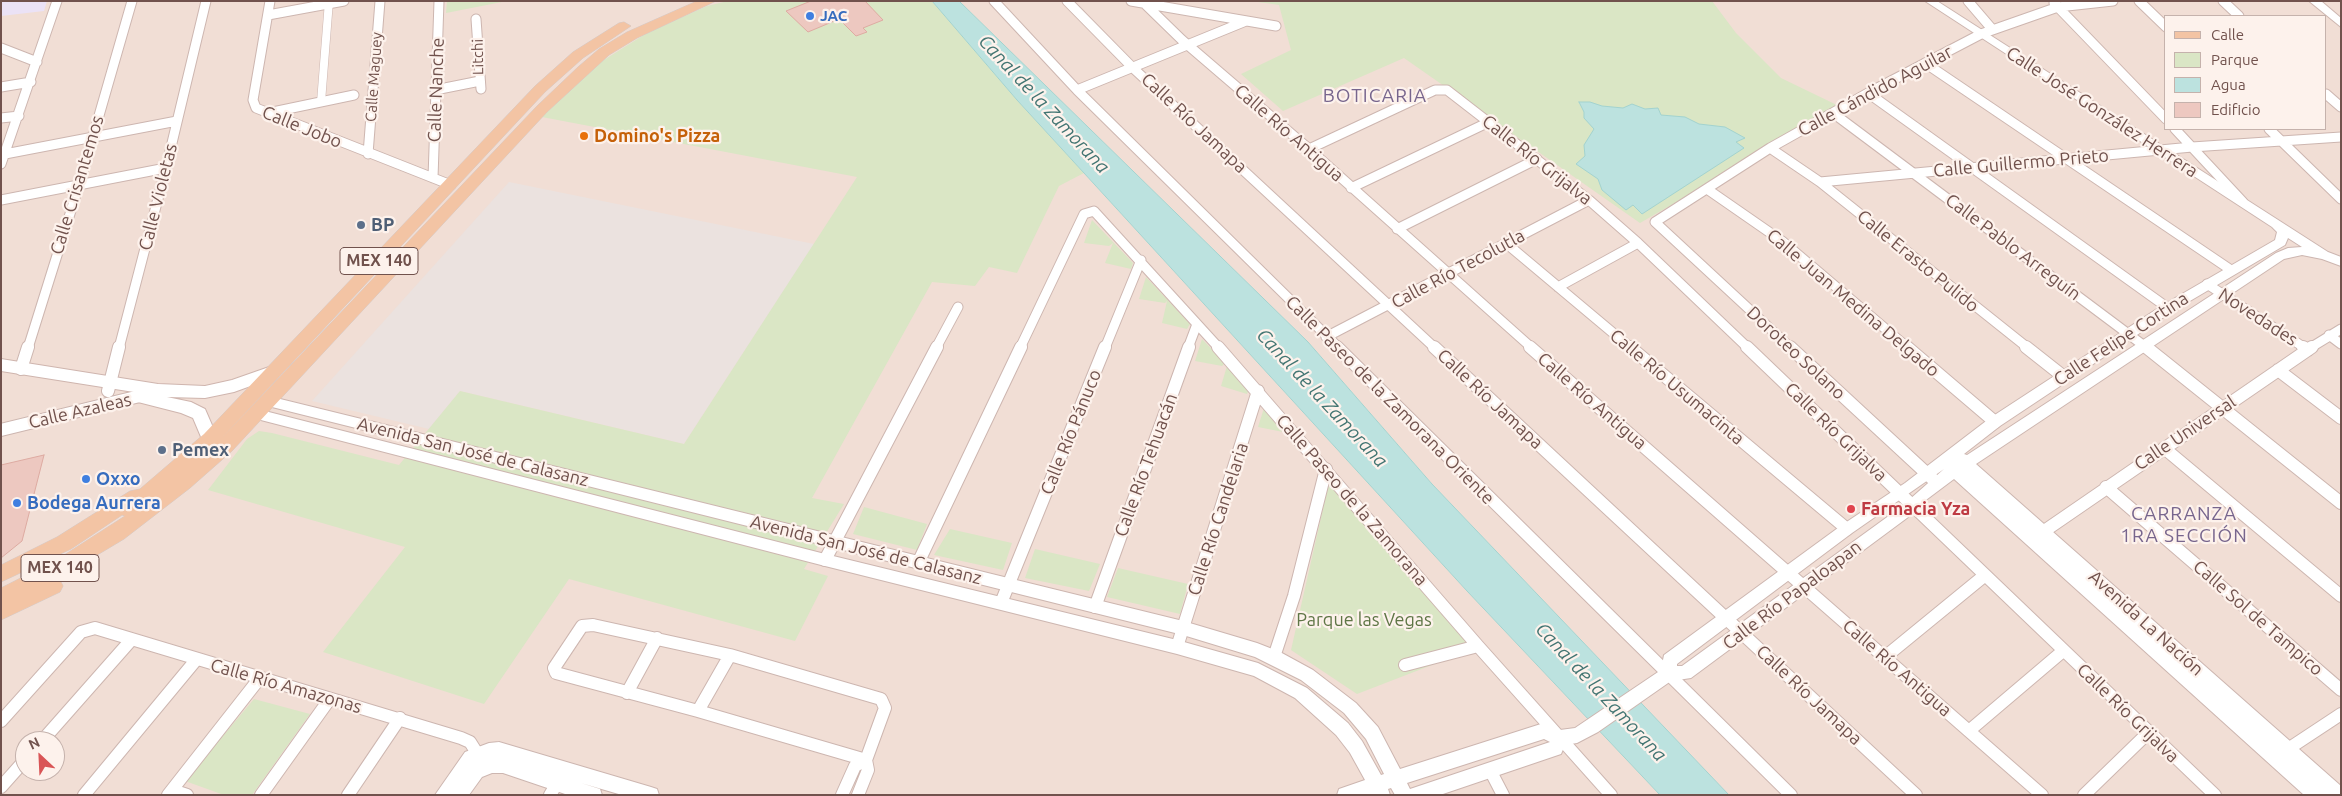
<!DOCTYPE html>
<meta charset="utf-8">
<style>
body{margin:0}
#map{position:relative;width:2342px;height:796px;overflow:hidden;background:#faeee6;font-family:Ubuntu,sans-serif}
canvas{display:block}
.frame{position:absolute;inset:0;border:2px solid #71524d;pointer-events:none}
.legend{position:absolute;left:2164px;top:15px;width:162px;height:115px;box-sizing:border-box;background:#fdf2ec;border:1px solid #c5b2ac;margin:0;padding:6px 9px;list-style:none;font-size:15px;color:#71524d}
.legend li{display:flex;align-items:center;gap:10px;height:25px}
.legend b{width:25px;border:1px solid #c5b2ac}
.north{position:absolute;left:15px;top:731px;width:50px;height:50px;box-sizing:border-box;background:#fdf2ec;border:1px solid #c5b2ac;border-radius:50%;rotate:335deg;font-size:14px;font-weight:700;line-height:20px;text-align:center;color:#71524d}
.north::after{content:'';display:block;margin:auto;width:18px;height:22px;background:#d95556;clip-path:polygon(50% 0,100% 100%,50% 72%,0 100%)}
</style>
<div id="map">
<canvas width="2342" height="796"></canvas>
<div class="frame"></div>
<ul class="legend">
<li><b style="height:6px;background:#f3c4a4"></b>Calle</li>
<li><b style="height:14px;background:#dae6c5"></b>Parque</li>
<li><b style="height:14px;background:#bce2df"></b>Agua</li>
<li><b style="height:14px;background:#edc8c0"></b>Edificio</li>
</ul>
<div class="north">N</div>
</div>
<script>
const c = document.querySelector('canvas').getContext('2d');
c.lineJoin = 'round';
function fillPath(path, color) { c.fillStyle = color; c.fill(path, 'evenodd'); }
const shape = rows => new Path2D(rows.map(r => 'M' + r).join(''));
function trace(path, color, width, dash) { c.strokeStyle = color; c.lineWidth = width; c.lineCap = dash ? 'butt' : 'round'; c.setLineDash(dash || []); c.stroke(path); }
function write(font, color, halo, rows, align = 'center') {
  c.font = font + ' Ubuntu,sans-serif'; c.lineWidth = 4.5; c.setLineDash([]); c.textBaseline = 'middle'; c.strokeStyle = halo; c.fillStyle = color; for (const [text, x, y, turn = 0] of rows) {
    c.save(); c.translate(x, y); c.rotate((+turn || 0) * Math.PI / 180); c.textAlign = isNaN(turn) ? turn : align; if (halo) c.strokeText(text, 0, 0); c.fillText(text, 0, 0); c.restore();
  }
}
const residential = shape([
 [1,1,932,1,1017,100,1084,173,1467,591,1660,795,1,795],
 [25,741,55,741,55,771,25,771],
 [959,1,2341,1,2341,795,1729,795,1432,484,1308,342],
 [2166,16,2326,16,2326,129,2166,129]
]);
const industrial = shape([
 [509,182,814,244,684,444,460,391,429,429,312,401]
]);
const education = shape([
 [1,1,47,1,44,11,1,16]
]);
const green = shape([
 [447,1,502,1,502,2,446,13],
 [728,1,932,1,1017,100,1084,173,1059,186,1017,273,989,267,975,286,932,282,812,498,844,504,804,569,828,576,795,641,569,579,484,704,323,652,405,547,208,490,247,439,259,431,272,433,399,465,460,391,684,444,857,177,542,117,599,63,647,33,707,6],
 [1251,1,1712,1,1736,33,1781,78,1841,107,1640,223,1404,58,1283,111,1241,74,1291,50,1279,5],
 [1092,220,1133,263,1131,269,1105,263,1113,243,1109,246,1084,243],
 [1146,277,1190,324,1187,329,1162,323,1167,301,1165,303,1139,299],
 [1202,339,1225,363,1222,366,1195,361],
 [1227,366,1249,389,1247,394,1221,386],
 [1264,408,1283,432,1258,427],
 [1329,482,1476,648,1357,694,1291,650],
 [864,507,927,524,917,550,853,534],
 [950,529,1012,543,1003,570,934,555],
 [1035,549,1100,564,1089,591,1025,578],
 [1118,568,1188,584,1180,614,1107,597],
 [254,699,310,714,252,795,224,795,185,781]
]);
const water = shape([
 [932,1,959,1,1308,342,1432,484,1729,795,1660,795,1467,591,1084,173,1017,100,932,1],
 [1579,102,1590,102,1602,106,1623,108,1632,104,1645,109,1658,108,1661,115,1685,117,1699,124,1725,127,1745,138,1736,142,1744,148,1642,214,1633,205,1626,210,1602,190,1598,179,1576,164,1585,156,1584,145,1594,129,1584,118,1584,112,1579,102]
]);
const building = shape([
 [811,1,865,1,883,20,863,28,867,32,856,36,839,19,808,32,786,11,811,1],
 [44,455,22,541,1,558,1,465,44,455]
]);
const pedestrian = shape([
 [321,102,329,1]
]);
const minorFar1 = shape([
 [270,1,253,100,256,108,451,185],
 [994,1,1077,90,1339,348],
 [1067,1,1133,68,1435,348],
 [1131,1,1276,26],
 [1968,1,1992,29],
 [2139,1,2166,27],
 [2223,1,2239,16],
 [2054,3,2166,119],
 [1145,4,1182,40,1309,149,1532,348],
 [268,15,344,1],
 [476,19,481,89],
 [1,48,37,62],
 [1925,63,2231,270],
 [1,87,31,82],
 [435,90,480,81],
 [1077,90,1246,21],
 [1868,93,2168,308],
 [2326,94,2341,107],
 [268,113,354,95],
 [1833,113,2147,348],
 [1,118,19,116],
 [2175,129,2243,202],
 [2269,129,2341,199],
 [1770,148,1820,182,2028,348],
 [1309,149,1435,90,1447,90,1589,200,1638,243,1748,348],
 [5,154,177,121],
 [368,154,380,1],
 [1,164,57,1],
 [433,178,439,1],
 [1820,182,2192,147,2341,137],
 [1351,188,1489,122],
 [1707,189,1782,241,1908,348],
 [1,200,166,168],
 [1397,229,1537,159],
 [1507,244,1631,348],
 [2207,284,2305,348],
 [1558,287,1638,243],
 [2329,335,2341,344],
 [1326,337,1589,200],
 [28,348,79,185,132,1],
 [119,348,166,168,206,1],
 [936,348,958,307],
 [1020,348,1084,214,1094,211,1219,348],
 [1105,348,1141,260],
 [1188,348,1197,324],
 [1791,348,1655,222,1770,148,1868,93,1981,34,2058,7,2113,1],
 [2310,348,2341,329]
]);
const minor = shape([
 [1218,347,1478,646,1611,795],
 [1337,347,1791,795],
 [1434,347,1916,795],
 [1530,347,2042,795],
 [1630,347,1847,529],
 [1747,347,2215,795],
 [1790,347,1937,483],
 [1907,347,1995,422],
 [2026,347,2064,377],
 [2146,347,2341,503],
 [2303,347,2308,350],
 [21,369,28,347],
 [2278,370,2341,418],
 [108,391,119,347],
 [1,430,148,394],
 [2164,448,2341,596],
 [2106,487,2341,690],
 [2037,536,2312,347],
 [825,560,937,347],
 [918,563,1021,347],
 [1001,603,1105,347],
 [1095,607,1189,347],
 [593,625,730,655,881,699,885,708,866,760,698,711,556,673,554,668,582,626,593,625],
 [1177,647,1258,391],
 [1274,657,1294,596,1326,469],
 [1885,657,1984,576],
 [1405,665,1478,646],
 [627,693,657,638],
 [698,711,730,655],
 [1,721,81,632,95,628,461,738,470,742,482,761],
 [1970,730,2063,651],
 [42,741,132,639],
 [2282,753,2341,714],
 [1490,770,1503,795],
 [1,787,25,760],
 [172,790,187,795],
 [84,795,196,660],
 [168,795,259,679],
 [261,795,329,700],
 [348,795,400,718],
 [550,795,558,782],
 [842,795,855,766,866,760],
 [858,795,868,770,866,760],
 [2084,795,2148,733]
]);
const tertiary = shape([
 [1925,1,1937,1,2328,252,2341,257,2341,266,2322,259,2302,255,2284,259,1976,464,2341,786,2341,795,2304,795,1954,479,1926,500,1911,515,1691,678,1671,681,1598,732,1577,743,1565,745,1561,754,1440,795,1395,795,1391,788,1388,789,1390,795,1337,795,1339,789,1365,780,1350,753,1336,735,1295,698,1254,676,1177,654,825,566,257,419,252,418,250,414,252,410,257,409,825,554,1177,640,1258,663,1307,688,1348,723,1362,741,1381,775,1384,774,1366,739,1344,713,1301,680,1255,657,1183,635,268,406,263,405,261,401,263,397,268,396,1183,621,1257,643,1280,652,1313,670,1356,703,1378,727,1400,769,1544,723,1560,730,1575,728,1661,670,1664,655,1842,525,1905,483,1990,418,2163,305,2275,240,2277,232,2272,227,1925,1],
 [2288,238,2302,247,2288,248,2276,253,1967,455,1964,454,2000,426,2173,311,2285,245,2288,238],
 [1944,469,1901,507,1682,666,1677,666,1677,664,1852,533,1944,469],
 [1544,739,1550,742,1410,789,1407,783,1544,739],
 [2309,1,2321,1,2341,18,2341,27,2309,1],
 [499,742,651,787,657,789,659,795,622,795,581,783,600,789,602,795,568,795,503,773,492,773,482,777,469,795,435,795,465,752,489,743,499,742]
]);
const secondary = shape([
 [1,359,158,384,205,386,232,380,272,366,278,368,280,372,278,376,234,392,205,398,167,397,191,402,205,409,218,439,216,444,210,446,204,444,193,418,181,413,134,401,132,397,134,392,1,371,1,359]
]);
const primary = shape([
 [697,1,716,1,637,38,609,55,547,112,232,451,190,488,124,539,57,579,60,580,63,586,60,592,1,620,1,588,58,559,125,516,122,515,71,549,1,582,1,565,57,537,130,491,140,489,204,434,535,86,573,52,619,23,624,22,631,26,583,58,545,92,218,442,537,106,578,67,599,49,627,32,697,1]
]);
const markers = [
 [810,16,5,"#3f7fe0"],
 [584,136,5,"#e8710a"],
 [361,225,5,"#5c6f8a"],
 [162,450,5,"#5c6f8a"],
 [86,479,5,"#3f7fe0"],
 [17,503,5,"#3f7fe0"],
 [1851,509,5,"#e0444e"]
];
const farShopnames = [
 ["JAC",820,16]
];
const farStreetnames = [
 ["Litchi",478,57,-91],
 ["Calle Maguey",374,77,-86]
];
const shields = [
 [379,261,78],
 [60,568,78]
];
const shieldNames = [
 ["MEX 140",379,261],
 ["MEX 140",60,568]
];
const streetNames = [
 ["Calle Nanche",436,90,-88],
 ["Calle Cándido Aguilar",1875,91,-28],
 ["Calle José González Herrera",2102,112,33],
 ["Calle Río Jamapa",1194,123,43],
 ["Calle Jobo",302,127,22],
 ["Calle Río Antigua",1289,133,41],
 ["Calle Río Grijalva",1537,160,38],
 ["Calle Guillermo Prieto",2021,163,-5],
 ["Calle Crisantemos",77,185,-73],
 ["Calle Violetas",158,197,-76],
 ["Calle Pablo Arreguín",2013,247,37],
 ["Calle Erasto Pulido",1918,261,39],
 ["Calle Río Tecolutla",1458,269,-28],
 ["Calle Juan Medina Delgado",1853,303,40],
 ["Novedades",2258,317,33],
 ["Calle Felipe Cortina",2121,339,-33],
 ["Doroteo Solano",1796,353,43],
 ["Calle Río Usumacinta",1677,387,40],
 ["Calle Río Jamapa",1490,399,43],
 ["Calle Paseo de la Zamorana Oriente",1390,400,45],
 ["Calle Río Antigua",1592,401,41],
 ["Calle Azaleas",80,411,-13],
 ["Calle Río Pánuco",1071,432,-68],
 ["Calle Río Grijalva",1836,432,44],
 ["Calle Universal",2185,433,-34],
 ["Avenida San José de Calasanz",473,452,14],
 ["Calle Río Tehuacán",1146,465,-70],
 ["Calle Paseo de la Zamorana",1352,500,49],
 ["Calle Río Candelaria",1218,519,-72],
 ["Avenida San José de Calasanz",866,550,14],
 ["Calle Río Papaloapan",1792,595,-37],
 ["Calle Sol de Tampico",2258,618,41],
 ["Avenida La Nación",2146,623,42],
 ["Calle Río Antigua",1897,668,41],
 ["Calle Río Amazonas",286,686,16],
 ["Calle Río Jamapa",1809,695,43],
 ["Calle Río Grijalva",2128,713,44]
];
const foodNames = [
 ["Domino's Pizza",594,136]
];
const serviceNames = [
 ["BP",371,225],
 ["Pemex",172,450]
];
const shopNames = [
 ["Oxxo",96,479],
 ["Bodega Aurrera",27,503]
];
const healthNames = [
 ["Farmacia Yza",1861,509]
];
const parkNames = [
 ["Parque las Vegas",1364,620]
];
const neighbourhoodNames = [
 ["BOTICARIA",1375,96],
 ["CARRANZA",2184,514],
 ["1RA SECCIÓN",2184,536]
];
const waterNames = [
 ["Canal de la Zamorana",1044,104,47],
 ["Canal de la Zamorana",1322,398,47],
 ["Canal de la Zamorana",1601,692,47]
];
fillPath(residential, '#f1ded5');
fillPath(industrial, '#ebe2df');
fillPath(education, '#ebe2f6');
fillPath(green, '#dae6c5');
fillPath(water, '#bce2df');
trace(water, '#a3d3cf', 1);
fillPath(building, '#edc8c0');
trace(building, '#deaba2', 1);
trace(pedestrian, '#cdb6b0', 9);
trace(minorFar1, '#cdb6b0', 11);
trace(minor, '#cdb6b0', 14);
trace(tertiary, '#cdb6b0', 2);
trace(secondary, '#cfb5ae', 2);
trace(primary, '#d4cbca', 1);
trace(pedestrian, '#fff', 8);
trace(minorFar1, '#fff', 9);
trace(minor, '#fff', 12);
fillPath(tertiary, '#fff');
fillPath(secondary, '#fff');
fillPath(primary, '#f3c4a4');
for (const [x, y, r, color] of markers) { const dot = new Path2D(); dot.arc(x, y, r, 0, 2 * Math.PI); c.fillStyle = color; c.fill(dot); trace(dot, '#fdf2ec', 2); }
write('bold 15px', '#366cbe', '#fdf2ec', farShopnames, 'left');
write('15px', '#71524d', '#fdf2ec', farStreetnames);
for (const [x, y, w] of shields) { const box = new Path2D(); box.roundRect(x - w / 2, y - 13.5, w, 27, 4); c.fillStyle = '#fdf2ec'; c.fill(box); trace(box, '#71524d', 1); }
write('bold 16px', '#71524d', null, shieldNames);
write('18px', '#71524d', '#fdf2ec', streetNames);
write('bold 18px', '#c56008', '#fdf2ec', foodNames, 'left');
write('bold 18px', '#4e5e75', '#fdf2ec', serviceNames, 'left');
write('bold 18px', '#366cbe', '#fdf2ec', shopNames, 'left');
write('bold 18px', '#be3a42', '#fdf2ec', healthNames, 'left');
write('18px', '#5f7646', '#fdf2ec', parkNames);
c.letterSpacing = '1px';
write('19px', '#77658d', '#fdf2ec', neighbourhoodNames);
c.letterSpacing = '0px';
write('italic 19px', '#427572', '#fdf2ec', waterNames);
</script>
